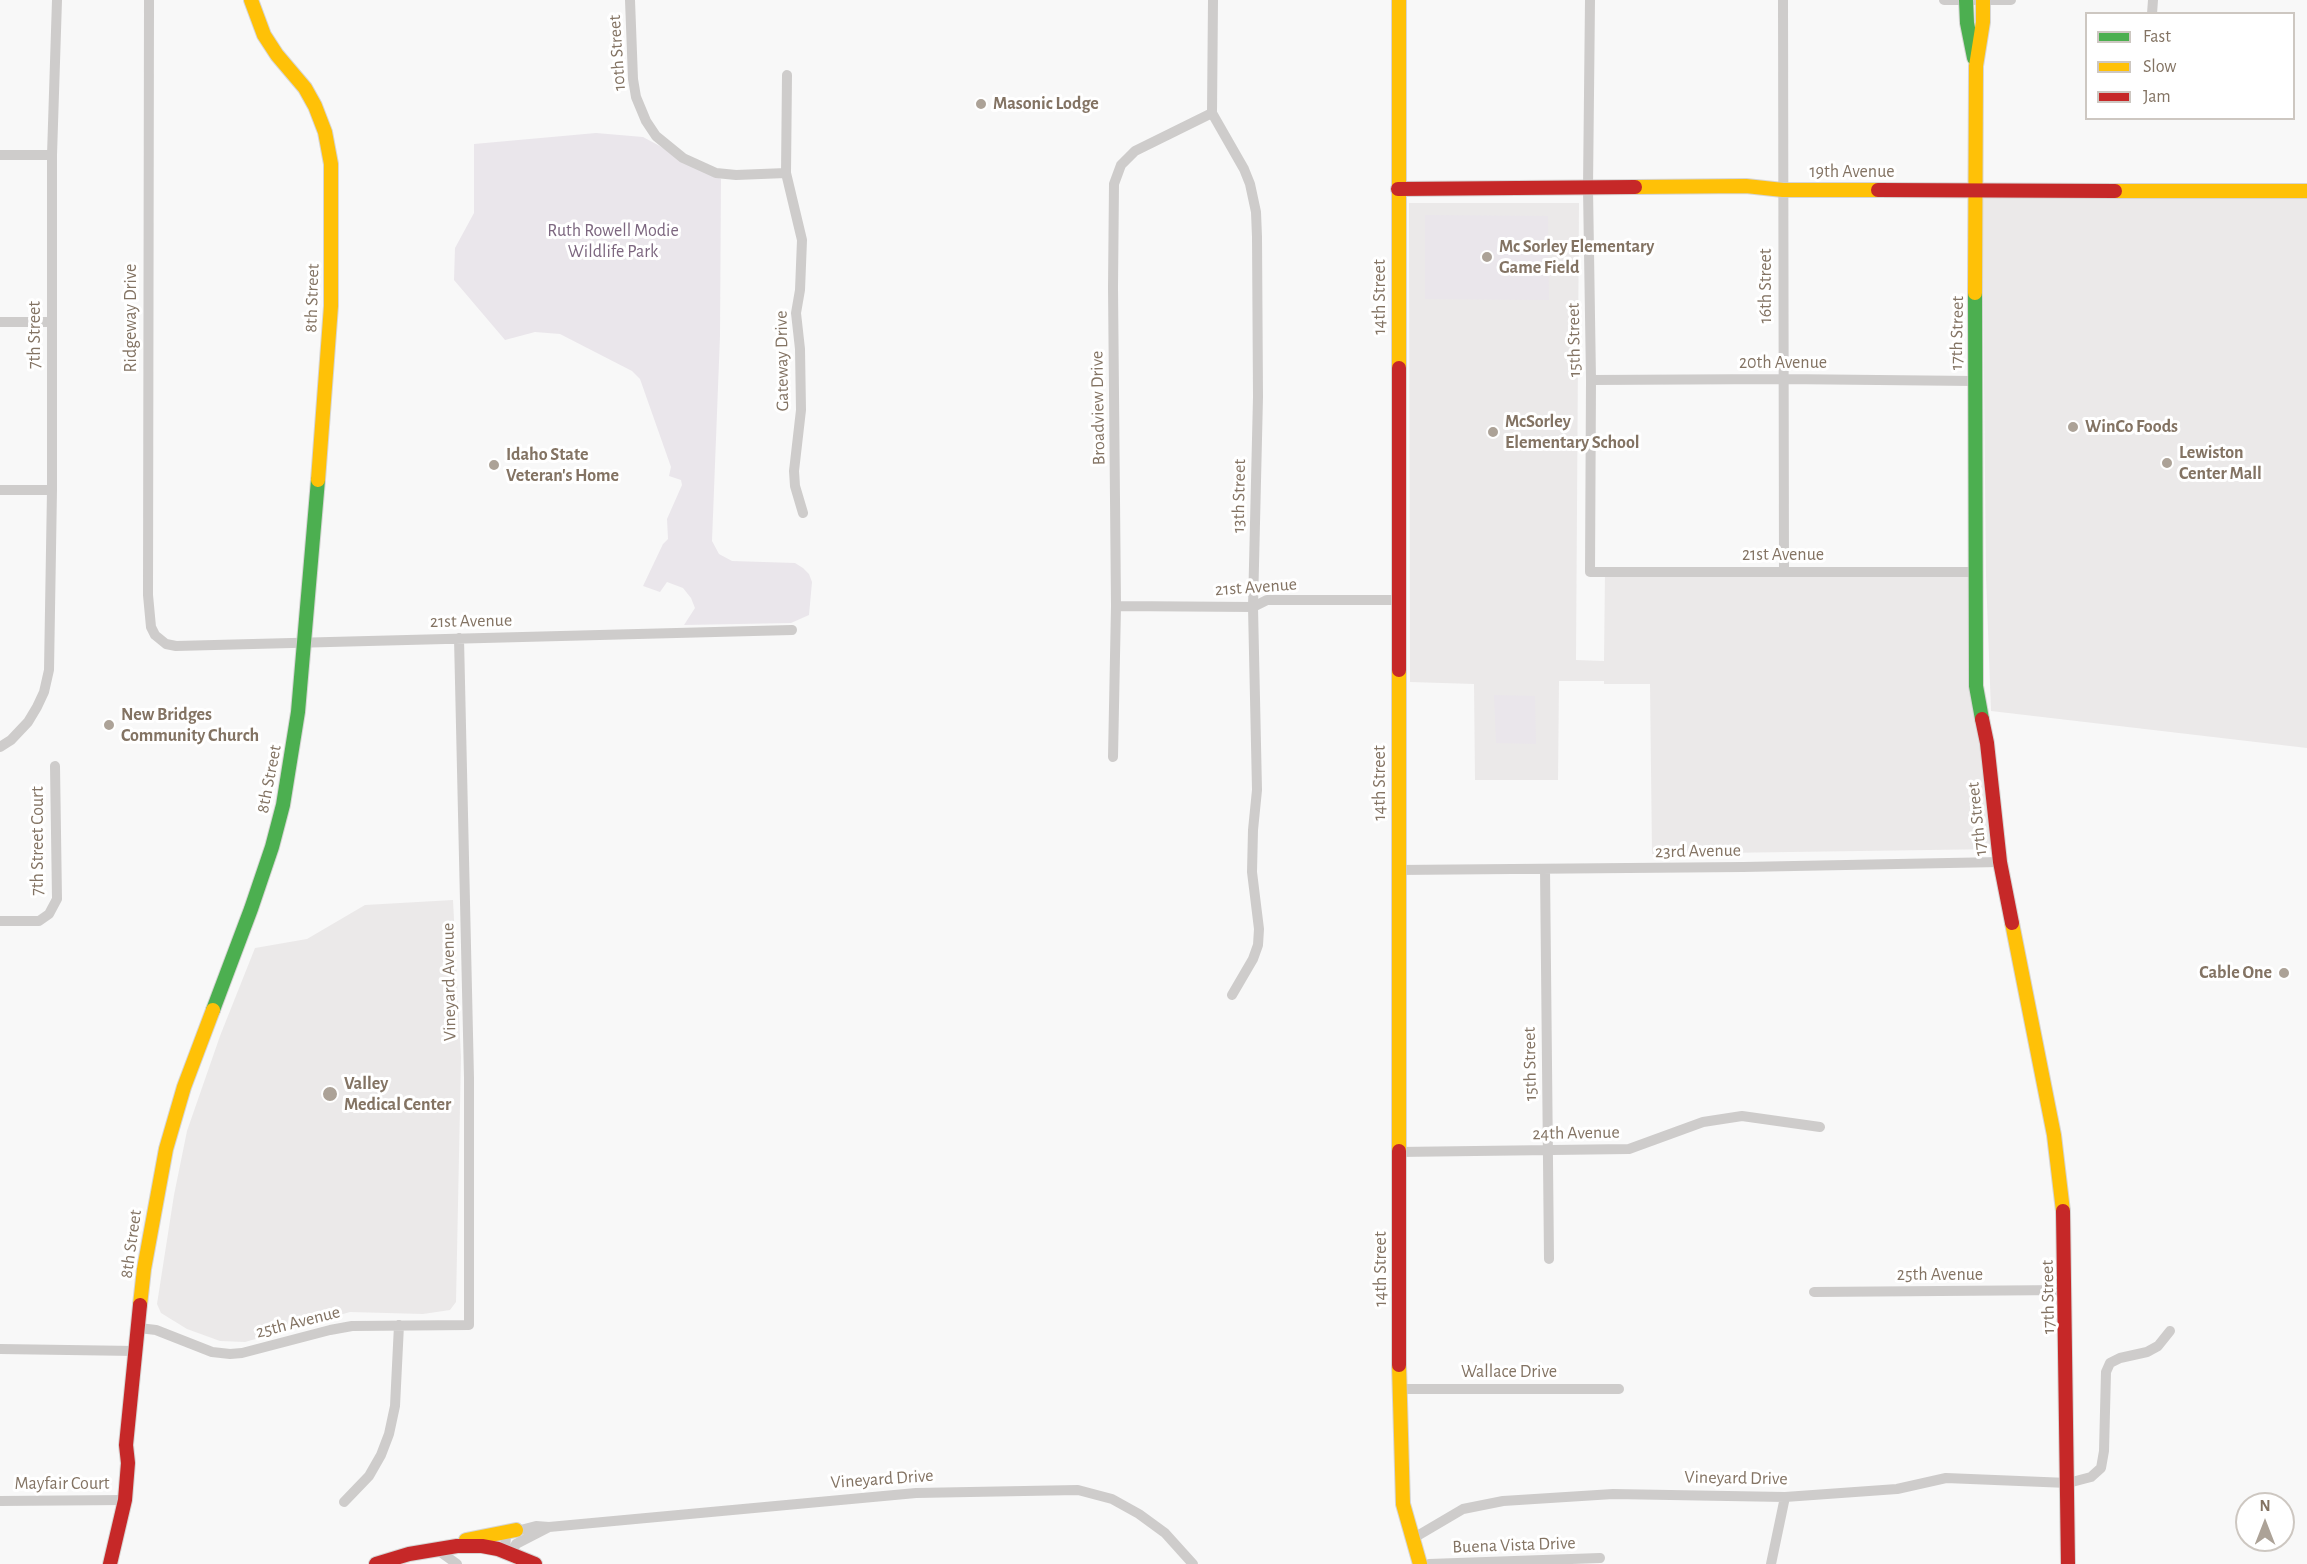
<!DOCTYPE html>
<style>
body{margin:0}
#map{position:relative;width:2307px;height:1564px;overflow:hidden;background:#f8f8f8;font-family:"Alegreya Sans",sans-serif}
canvas{display:block}
.legend{position:absolute;left:2085px;top:12px;width:210px;height:108px;box-sizing:border-box;background:#fff;border:2px solid #cdc7c1;margin:0;padding:8px 10px;list-style:none;font-size:18px;color:#837363}
.legend li{display:flex;align-items:center;gap:12px;height:30px}
.legend b{width:30px;border:2px solid #cdc7c1}
.north{position:absolute;left:2235px;top:1492px;width:60px;height:60px;box-sizing:border-box;background:#fff;border:2px solid #cdc7c1;border-radius:50%;rotate:0deg;font-size:16px;font-weight:700;line-height:24px;text-align:center;color:#837363}
.north::after{content:'';display:block;margin:auto;width:21px;height:27px;background:#aca297;clip-path:polygon(50% 0,100% 100%,50% 72%,0 100%)}
</style>
<div id="map">
<canvas width="2307" height="1564"></canvas>
<ul class="legend">
<li><b style="height:8px;background:#4caf50"></b>Fast</li>
<li><b style="height:8px;background:#ffc107"></b>Slow</li>
<li><b style="height:8px;background:#c62828"></b>Jam</li>
</ul>
<div class="north">N</div>
</div>
<script>
const c = document.querySelector('canvas').getContext('2d');
c.lineJoin = 'round';
function fillPath(path, color) { c.fillStyle = color; c.fill(path, 'evenodd'); }
const shape = rows => new Path2D(rows.map(r => 'M' + r).join(''));
function trace(path, color, width, dash) { c.strokeStyle = color; c.lineWidth = width; c.lineCap = dash ? 'butt' : 'round'; c.setLineDash(dash || []); c.stroke(path); }
function write(font, color, halo, rows, align = 'center') {
  c.font = font + ' "Alegreya Sans",sans-serif'; c.lineWidth = 6; c.setLineDash([]); c.textBaseline = 'middle'; c.strokeStyle = halo; c.fillStyle = color; for (const [text, x, y, turn = 0] of rows) {
    c.save(); c.translate(x, y); c.rotate((+turn || 0) * Math.PI / 180); c.textAlign = isNaN(turn) ? turn : align; if (halo) c.strokeText(text, 0, 0); c.fillText(text, 0, 0); c.restore();
  }
}
const built = shape([
 [1982,194,2307,196,2307,748,1991,711,1986,576],
 [1409,203,1579,203,1576,660,1604,661,1605,572,1975,572,1975,645,1998,849,1652,854,1650,684,1604,684,1604,681,1559,681,1558,780,1475,780,1474,684,1410,682],
 [453,900,461,1057,456,1302,450,1310,423,1314,350,1312,245,1342,220,1341,187,1329,161,1313,157,1304,174,1195,187,1131,220,1036,255,948,307,939,365,905]
]);
const green = shape([
 [596,133,643,137,721,179,720,336,712,541,719,554,732,561,795,563,803,568,809,574,812,582,809,615,791,623,684,625,695,608,691,598,683,588,667,582,660,592,643,586,663,544,668,539,667,519,682,485,681,480,669,476,671,467,640,379,632,371,560,334,535,332,505,340,454,280,455,248,474,213,474,144],
 [1425,215,1548,216,1549,300,1425,299],
 [1494,695,1535,696,1536,744,1496,743]
]);
const street = shape([
 [149,0,148,595,151,627,155,635,166,644,176,646,792,630],
 [630,0,633,79,636,97,646,121,656,136,683,158,716,173,736,175,786,173],
 [1213,0,1212,113,1244,169,1250,184,1256,212,1257,237,1258,397,1253,607,1257,790,1253,830,1252,872,1259,929,1258,945,1253,959,1232,995],
 [1590,0,1588,188,1591,380,1590,572,1975,572],
 [1783,0,1784,572],
 [1944,0,2011,0],
 [2152,14,2153,0],
 [787,75,786,173,802,240,800,290,796,313,800,349,801,410,794,471,795,486,803,513],
 [0,155,52,155],
 [0,322,52,322],
 [1591,380,1782,379,1974,381],
 [0,490,52,490],
 [1116,606,1253,607,1267,600,1398,600],
 [0,747,11,740,28,722,37,707,44,692,49,670,52,490,52,155,57,0],
 [1113,757,1116,606,1113,287,1114,184,1121,165,1135,151,1212,113],
 [1545,869,1549,1259],
 [1397,870,1743,867,2000,862],
 [0,921,39,921,49,914,57,899,55,766],
 [1398,1152,1629,1149,1703,1122,1742,1116,1820,1127],
 [1814,1292,2066,1290],
 [139,1328,156,1330,212,1352,230,1354,242,1353,330,1330,352,1326,469,1325,469,1078,459,638],
 [0,1349,136,1351],
 [1399,1389,1619,1389],
 [0,1501,125,1500],
 [344,1502,369,1476,381,1455,389,1434,395,1406,399,1325],
 [1412,1539,1463,1509,1503,1501,1613,1494,1785,1497,1897,1489,1946,1478,2068,1483,2091,1477,2101,1468,2104,1451,2106,1372,2110,1363,2120,1358,2147,1352,2158,1346,2170,1331],
 [435,1548,457,1564],
 [505,1551,506,1537,509,1533,536,1526,549,1527,916,1493,1078,1490,1112,1499,1139,1514,1165,1533,1193,1564],
 [512,1553,516,1544,549,1527],
 [1429,1564,1600,1558],
 [1771,1564,1785,1497]
]);
const fast = shape([
 [1966,0,1967,23,1974,58],
 [1975,293,1976,686,1982,719],
 [213,1010,251,909,272,847,283,805,298,712,318,480]
]);
const slow = shape([
 [251,0,264,35,277,55,305,88,315,106,325,132,331,164,331,306,318,480],
 [1399,0,1399,368],
 [1635,187,1746,186,1783,190,1878,190],
 [2115,191,2307,191],
 [1975,293,1976,66,1983,22,1983,0],
 [1399,670,1399,1151],
 [2012,923,2054,1135,2063,1211],
 [140,1305,144,1269,166,1149,184,1087,213,1010],
 [1399,1365,1403,1504,1420,1564],
 [466,1540,516,1530]
]);
const jam = shape([
 [1398,189,1635,187],
 [1878,190,2115,191],
 [1399,368,1399,670],
 [1982,719,1987,743,2000,862,2012,923],
 [1399,1151,1399,1365],
 [2063,1211,2068,1564],
 [110,1564,125,1500,128,1463,126,1445,140,1305],
 [376,1564,409,1554,457,1546,482,1546,498,1549,535,1564]
]);
const markers = [
 [981,104,6,"#aca297"],
 [1487,257,6,"#aca297"],
 [2073,427,6,"#aca297"],
 [1493,432,6,"#aca297"],
 [2167,463,6,"#aca297"],
 [494,465,6,"#aca297"],
 [109,725,6,"#aca297"],
 [2284,973,6,"#aca297"],
 [330,1094,8,"#aca297"]
];
const streetNames = [
 ["10th Street",617,53,-94],
 ["19th Avenue",1852,172],
 ["16th Street",1766,286,-90],
 ["14th Street",1380,297,-90],
 ["8th Street",312,298,-88],
 ["Ridgeway Drive",131,318,-90],
 ["17th Street",1957,333,-89],
 ["7th Street",35,335,-90],
 ["15th Street",1574,340,-91],
 ["Gateway Drive",782,361,-91],
 ["20th Avenue",1783,363],
 ["Broadview Drive",1098,408,-91],
 ["13th Street",1239,496,-89],
 ["21st Avenue",1783,555],
 ["21st Avenue",1256,587,-4],
 ["21st Avenue",471,621,-1],
 ["8th Street",269,779,-79],
 ["14th Street",1380,783,-90],
 ["17th Street",1977,819,-96],
 ["7th Street Court",38,841,-90],
 ["23rd Avenue",1698,851,-1],
 ["Vineyard Avenue",449,982,-91],
 ["15th Street",1530,1064,-91],
 ["24th Avenue",1576,1133,-1],
 ["8th Street",131,1244,-82],
 ["14th Street",1381,1269,-90],
 ["25th Avenue",1940,1275],
 ["17th Street",2048,1297,-91],
 ["25th Avenue",298,1322,-14],
 ["Wallace Drive",1509,1372],
 ["Vineyard Drive",1736,1478,1],
 ["Vineyard Drive",882,1479,-4],
 ["Mayfair Court",62,1484],
 ["Buena Vista Drive",1514,1545,-2]
];
const poiNames = [
 ["Masonic Lodge",993,104],
 ["Mc Sorley Elementary",1499,247],
 ["Game Field",1499,268],
 ["McSorley",1505,422],
 ["Elementary School",1505,443],
 ["WinCo Foods",2085,427],
 ["Lewiston",2179,453],
 ["Center Mall",2179,474],
 ["Idaho State",506,455],
 ["Veteran's Home",506,476],
 ["New Bridges",121,715],
 ["Community Church",121,736],
 ["Cable One",2272,973,"right"],
 ["Valley",344,1084],
 ["Medical Center",344,1105]
];
const parkNames = [
 ["Ruth Rowell Modie",613,231],
 ["Wildlife Park",613,252]
];
fillPath(built, '#ebe9e9');
fillPath(green, '#eae6eb');
trace(fast, '#d6d5d4', 16);
trace(slow, '#d6d5d4', 16);
trace(jam, '#d6d5d4', 16);
trace(street, '#cecccb', 10);
trace(fast, '#4caf50', 14);
trace(slow, '#ffc107', 14);
trace(jam, '#c62828', 14);
for (const [x, y, r, color] of markers) { const dot = new Path2D(); dot.arc(x, y, r, 0, 2 * Math.PI); c.fillStyle = color; c.fill(dot); trace(dot, '#fff', 2); }
write('18px', '#837363', '#fff', streetNames);
write('bold 18px', '#837363', '#fff', poiNames, 'left');
write('18px', '#7c667f', '#fff', parkNames);
</script>
